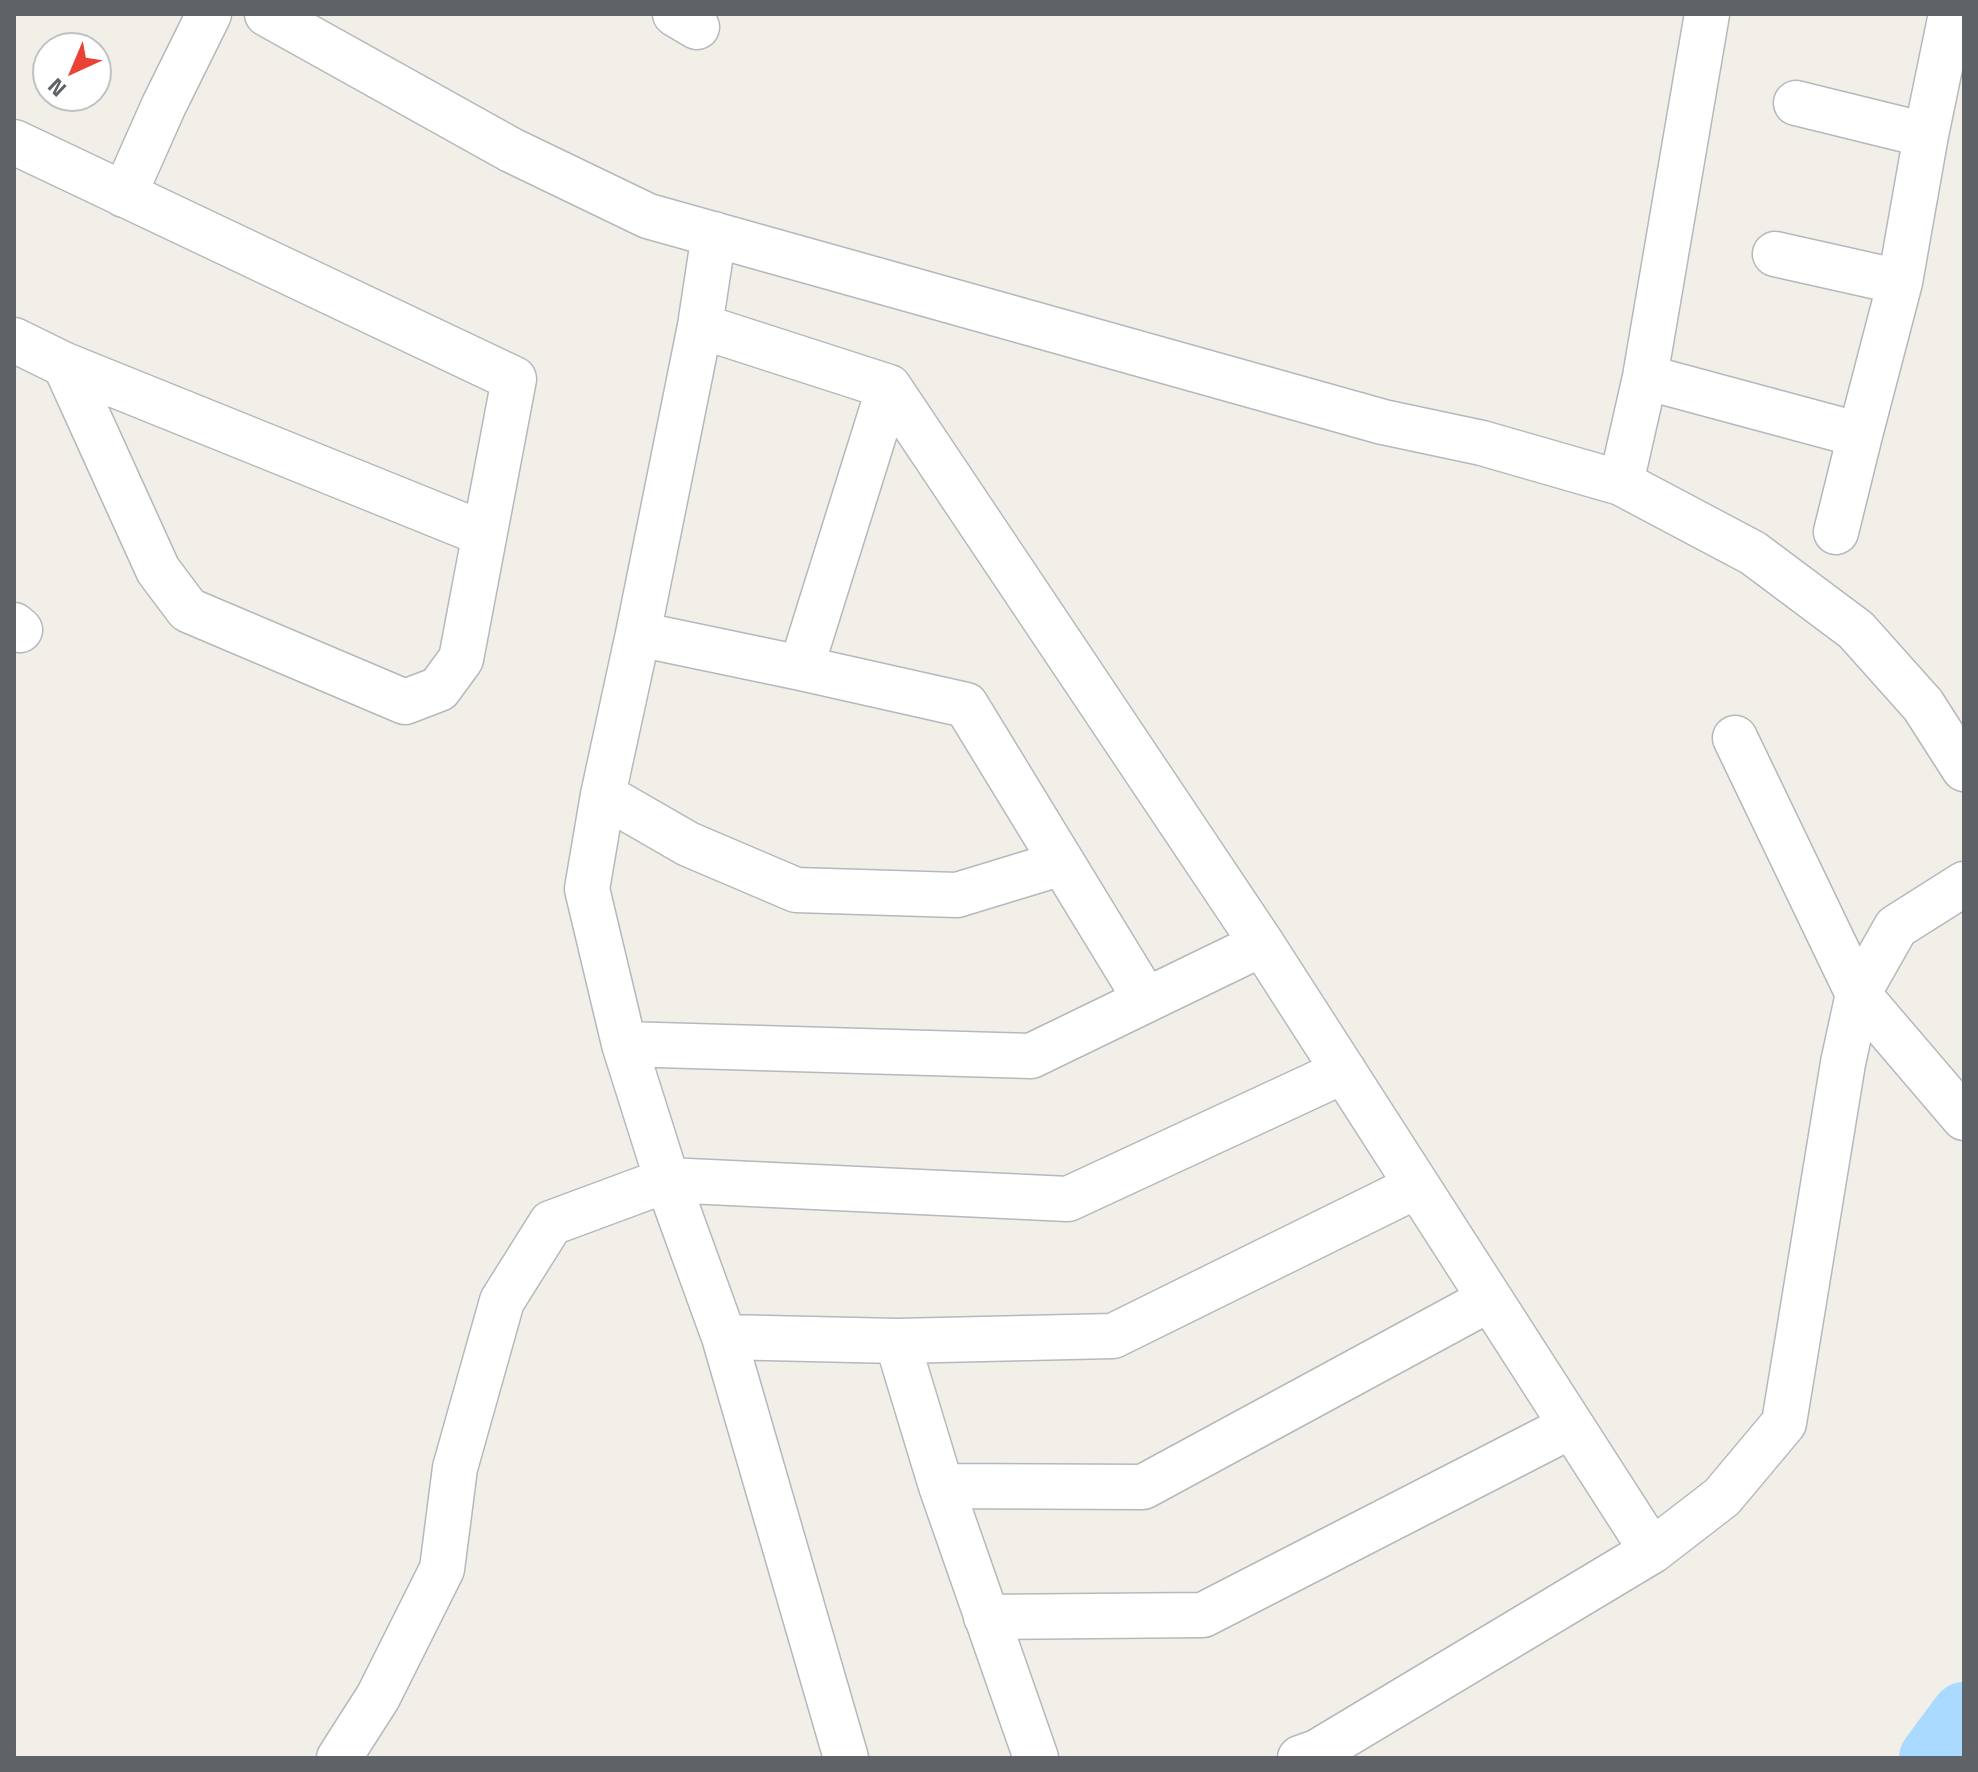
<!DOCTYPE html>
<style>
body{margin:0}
#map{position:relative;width:1978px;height:1772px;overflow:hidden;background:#f1efe8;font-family:"Titillium Web",sans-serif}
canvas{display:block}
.frame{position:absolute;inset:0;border:16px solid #5f6368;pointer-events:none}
.north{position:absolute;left:32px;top:32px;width:80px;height:80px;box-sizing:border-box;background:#fff;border:2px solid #bfc1c3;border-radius:50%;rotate:224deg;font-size:22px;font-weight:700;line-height:32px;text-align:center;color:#5f6368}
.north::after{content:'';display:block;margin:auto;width:28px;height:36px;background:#ea4335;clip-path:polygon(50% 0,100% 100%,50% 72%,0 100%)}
</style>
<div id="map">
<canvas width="1978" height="1772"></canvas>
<div class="frame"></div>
<div class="north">N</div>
</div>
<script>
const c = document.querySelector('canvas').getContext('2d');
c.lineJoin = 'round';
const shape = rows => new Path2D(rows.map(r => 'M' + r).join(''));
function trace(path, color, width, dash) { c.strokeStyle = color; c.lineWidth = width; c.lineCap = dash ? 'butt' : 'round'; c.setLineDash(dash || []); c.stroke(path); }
const river = shape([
 [1932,1758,1964,1715]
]);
const minor = shape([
 [267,14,511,150,648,216,1383,422,1482,443,1621,483,1753,553,1856,630,1923,705,1964,769],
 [675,14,697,27],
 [1796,103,1926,135],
 [14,142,514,379,461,659,439,689,405,702,188,610,158,570,65,365],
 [124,195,164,105,209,14],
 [1775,254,1900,282],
 [700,326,714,234],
 [14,340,65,365,484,534],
 [1645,377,1860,435],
 [1621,483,1645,377,1707,14],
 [1836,532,1860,435,1900,282,1926,135,1951,14],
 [14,625,20,630],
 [638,634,801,668,966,705,1146,1000],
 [801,668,889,387],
 [1735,738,1858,994,1964,1118],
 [603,795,688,844,796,890,957,895,1062,863],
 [624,1044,1031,1056,1262,944],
 [724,1337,897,1341,1113,1336,1417,1186],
 [897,1341,941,1486,1036,1758],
 [941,1486,1143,1487,1490,1299],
 [986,1617,1203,1615,1571,1426],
 [339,1758,378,1697,442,1569,455,1468,502,1301,551,1223,667,1180,1068,1199,1344,1071],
 [846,1758,724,1337,667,1180,624,1044,587,889,603,795,638,634,700,326,889,387,1262,944,1652,1551],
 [1300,1758,1317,1752,1652,1551,1722,1497,1784,1423,1843,1063,1858,994,1896,927,1964,884]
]);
trace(river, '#aadaff', 66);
trace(minor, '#b5b8bc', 47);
trace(minor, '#fff', 44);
</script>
